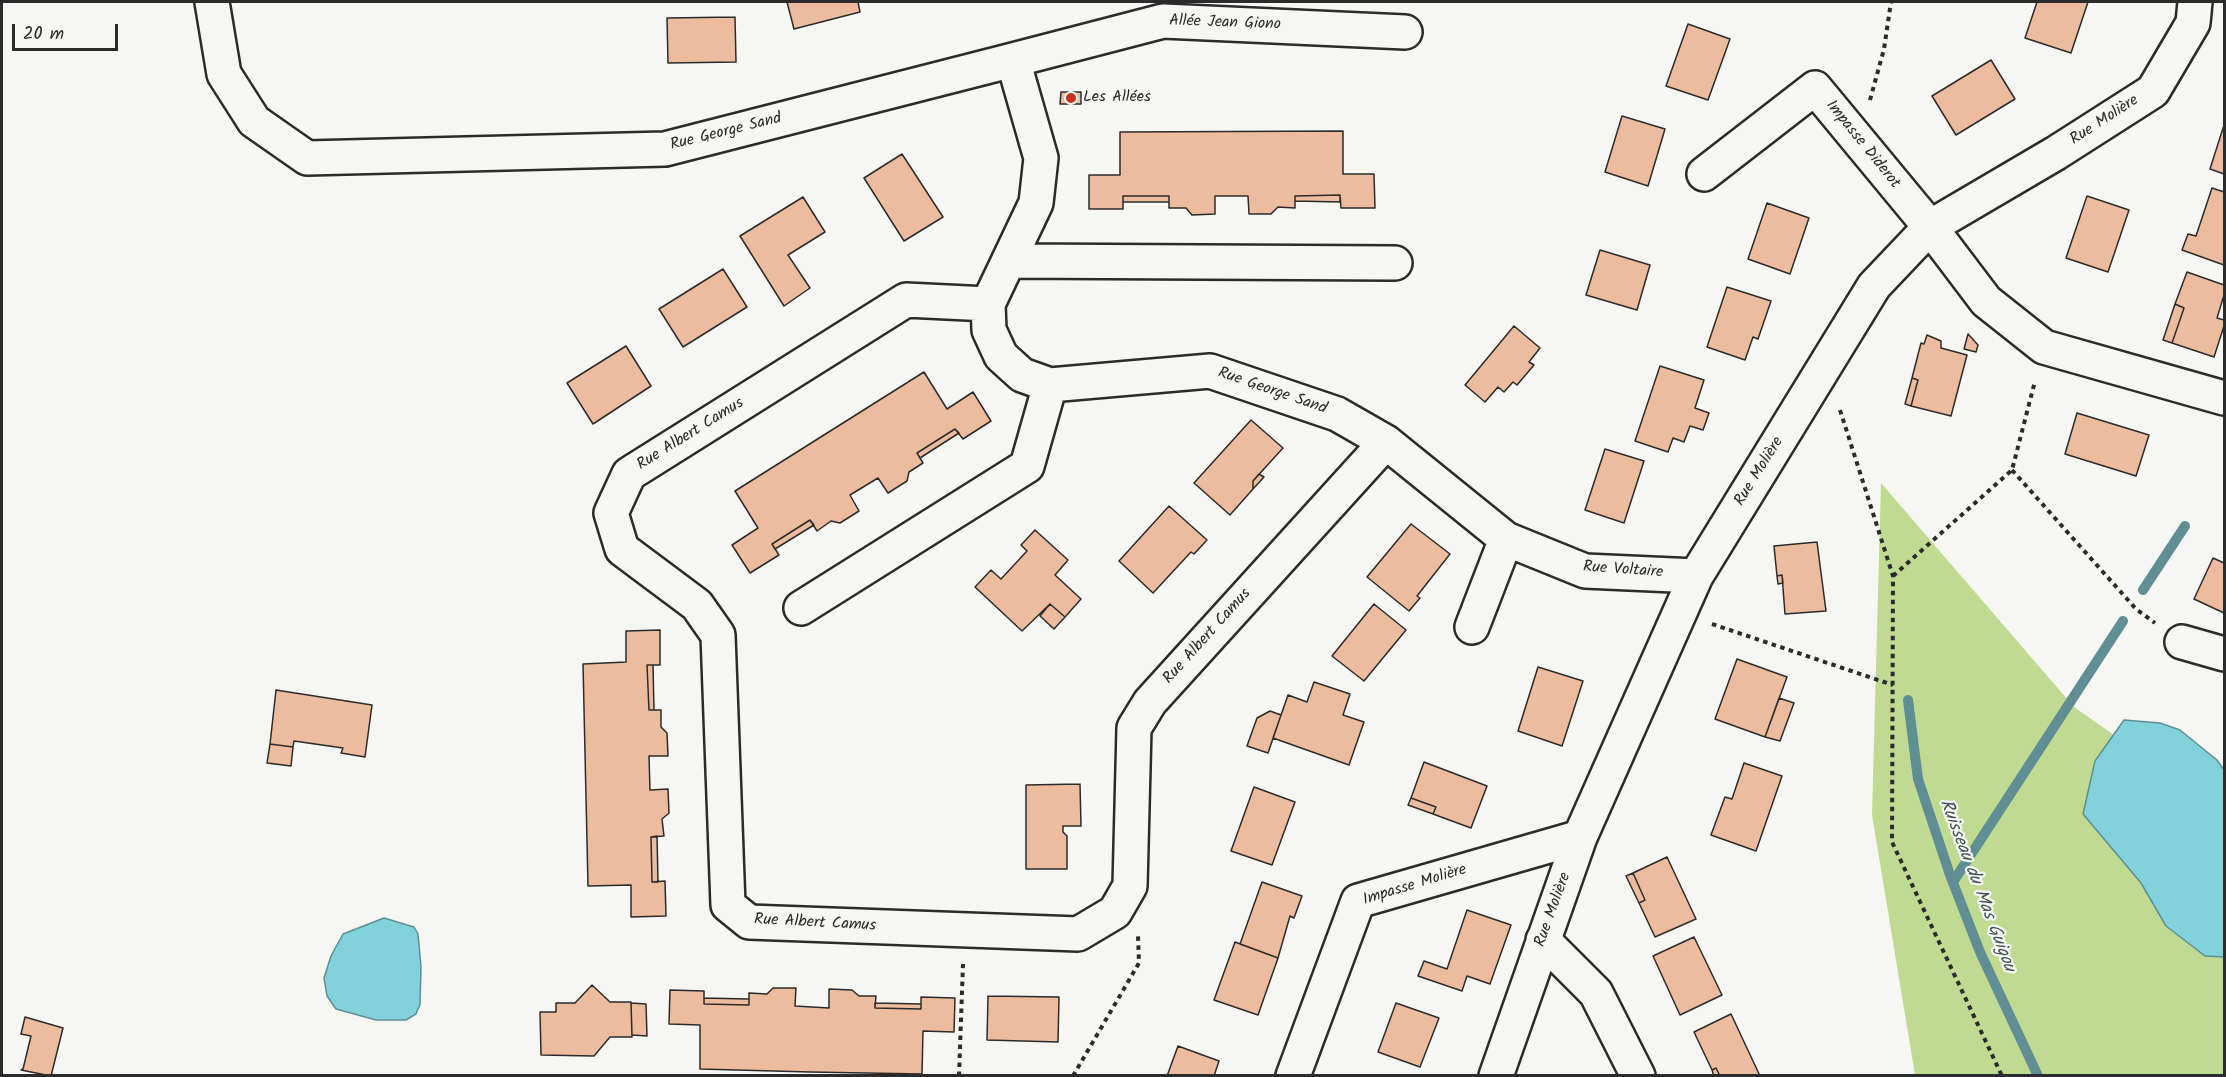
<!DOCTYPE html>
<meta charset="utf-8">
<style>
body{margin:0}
#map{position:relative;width:2226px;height:1077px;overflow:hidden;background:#f6f6f2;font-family:Kalam,sans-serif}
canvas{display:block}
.frame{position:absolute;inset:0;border:3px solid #2b2b2b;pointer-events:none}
.scale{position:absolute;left:12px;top:24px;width:106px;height:27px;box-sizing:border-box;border:3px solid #2b2b2b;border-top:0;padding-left:8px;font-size:18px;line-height:21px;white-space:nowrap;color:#2b2b2b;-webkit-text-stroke:4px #f6f6f2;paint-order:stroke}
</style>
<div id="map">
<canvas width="2226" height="1077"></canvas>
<div class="frame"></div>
<div class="scale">20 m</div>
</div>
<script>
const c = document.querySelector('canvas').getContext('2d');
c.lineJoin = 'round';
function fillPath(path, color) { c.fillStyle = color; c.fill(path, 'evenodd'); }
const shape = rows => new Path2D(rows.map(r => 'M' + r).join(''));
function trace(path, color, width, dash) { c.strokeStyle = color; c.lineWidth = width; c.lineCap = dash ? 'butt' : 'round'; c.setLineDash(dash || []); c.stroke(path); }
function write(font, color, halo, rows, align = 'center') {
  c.font = font + ' Kalam,sans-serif'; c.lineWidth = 4.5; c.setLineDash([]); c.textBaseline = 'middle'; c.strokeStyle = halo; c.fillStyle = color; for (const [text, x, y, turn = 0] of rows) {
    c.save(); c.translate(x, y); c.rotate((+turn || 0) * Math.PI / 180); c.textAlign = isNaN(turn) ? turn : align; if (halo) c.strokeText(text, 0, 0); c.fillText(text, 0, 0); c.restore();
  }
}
const green = shape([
 [1881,483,2074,707,2224,812,2224,1075,1915,1075,1872,815]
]);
const water = shape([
 [2124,720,2160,723,2180,730,2217,760,2224,770,2224,957,2205,956,2166,926,2141,883,2083,814,2095,761,2124,720],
 [384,918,414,927,418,934,421,967,420,1004,416,1014,406,1020,376,1020,336,1009,327,996,324,978,331,956,343,934,384,918]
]);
const stream = shape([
 [2143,590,2185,526],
 [1908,700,1918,779,1950,875,1980,952,2038,1076],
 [1953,882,2123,621]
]);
const building = shape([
 [787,2,858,2,860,12,794,29,787,2],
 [2037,2,2088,2,2071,53,2025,38,2037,2],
 [735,17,736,62,668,63,667,18,735,17],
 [1688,24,1730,39,1708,100,1666,86,1688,24],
 [1991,60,2015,99,1956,135,1932,96,1991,60],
 [1061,92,1081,92,1081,104,1060,104,1061,92],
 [1622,116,1665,129,1648,186,1605,172,1622,116],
 [2224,125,2224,174,2210,169,2224,125],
 [1343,131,1343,174,1374,174,1375,208,1341,208,1340,195,1295,196,1295,208,1278,207,1271,214,1249,214,1248,196,1215,196,1215,214,1192,215,1186,208,1169,208,1169,196,1123,196,1123,209,1089,209,1089,175,1120,175,1120,132,1343,131],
 [902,154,943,217,904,241,864,178,902,154],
 [2212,188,2224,192,2224,265,2182,250,2188,234,2196,236,2212,188],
 [1340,195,1340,202,1295,201,1295,196,1340,195],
 [1123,196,1169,196,1169,202,1123,202,1123,196],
 [2087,196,2129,210,2108,272,2066,258,2087,196],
 [803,197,825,232,788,255,810,288,784,306,740,236,803,197],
 [1767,203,1809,218,1790,274,1748,259,1767,203],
 [1600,250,1650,265,1637,310,1586,295,1600,250],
 [723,269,747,307,683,347,659,309,723,269],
 [2187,272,2224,285,2224,295,2217,318,2224,320,2224,326,2214,357,2172,343,2184,308,2175,304,2187,272],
 [1727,287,1771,301,1758,339,1753,337,1745,360,1707,347,1727,287],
 [2175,304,2184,308,2172,343,2163,340,2175,304],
 [1514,326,1540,348,1529,362,1534,365,1517,385,1513,382,1504,392,1498,387,1485,402,1465,385,1514,326],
 [1968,334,1978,345,1976,352,1964,349,1968,334],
 [1927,335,1941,341,1941,348,1967,355,1951,416,1911,406,1918,380,1912,378,1921,343,1924,344,1927,335],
 [626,346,651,386,593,424,567,383,626,346],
 [1660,366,1704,380,1695,408,1709,413,1703,430,1690,426,1684,442,1673,438,1668,452,1635,441,1660,366],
 [924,372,947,409,973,392,991,421,963,439,955,429,917,453,923,463,909,472,907,481,888,493,878,478,850,495,859,511,840,523,831,521,817,531,810,520,772,544,779,555,750,573,732,545,758,528,735,491,924,372],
 [1912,378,1918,380,1911,406,1905,404,1912,378],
 [2077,413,2149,435,2136,476,2065,454,2077,413],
 [1251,420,1283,448,1253,481,1253,489,1230,515,1194,483,1251,420],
 [955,429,959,433,920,458,917,453,955,429],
 [1605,449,1644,461,1624,523,1585,510,1605,449],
 [1259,474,1264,477,1253,489,1253,481,1259,474],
 [1169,506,1207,540,1194,554,1191,552,1153,593,1119,561,1169,506],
 [810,520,814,525,775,549,772,544,810,520],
 [1411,524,1450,554,1417,596,1420,598,1409,611,1367,577,1411,524],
 [1035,530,1068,560,1055,575,1081,599,1065,617,1050,604,1022,631,975,587,991,570,1001,579,1027,551,1021,545,1035,530],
 [1817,542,1826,611,1785,614,1782,575,1777,576,1774,546,1817,542],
 [2213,558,2224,563,2224,613,2194,599,2213,558],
 [1782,575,1783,583,1778,584,1777,576,1782,575],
 [1050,604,1065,617,1054,629,1040,616,1050,604],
 [1374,604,1406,630,1364,681,1332,656,1374,604],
 [660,630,660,665,647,665,649,710,661,710,661,727,667,733,668,756,649,756,650,790,668,789,669,813,662,819,664,836,651,837,652,882,665,881,666,916,631,917,631,885,588,886,583,664,626,662,626,631,660,630],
 [1737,659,1787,677,1765,737,1715,719,1737,659],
 [647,665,653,665,654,710,649,710,647,665],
 [1538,667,1583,681,1562,746,1518,731,1538,667],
 [1314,682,1350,694,1343,715,1364,722,1349,765,1273,738,1288,695,1307,702,1314,682],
 [276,690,372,705,365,757,341,753,343,748,294,741,293,747,270,744,276,690],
 [1779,698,1794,703,1780,741,1765,737,1779,698],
 [1270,711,1281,715,1268,753,1247,746,1257,718,1270,711],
 [270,744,293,747,291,766,267,763,270,744],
 [1424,762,1487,786,1471,828,1433,814,1436,807,1411,798,1424,762],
 [1744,763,1782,776,1756,851,1711,835,1725,797,1732,799,1744,763],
 [1080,784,1081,826,1063,826,1063,832,1067,836,1067,869,1026,869,1026,785,1080,784],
 [1254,787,1295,802,1272,865,1231,851,1254,787],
 [1411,798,1436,807,1433,814,1408,805,1411,798],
 [657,836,658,882,652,882,651,837,657,836],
 [1667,857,1696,919,1655,937,1639,903,1645,900,1633,873,1667,857],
 [1633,873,1645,900,1639,903,1626,876,1633,873],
 [1262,882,1302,896,1294,918,1290,916,1278,958,1240,944,1262,882],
 [1467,910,1511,925,1490,984,1467,976,1462,991,1418,976,1424,961,1447,969,1467,910],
 [1694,937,1722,995,1680,1015,1653,956,1694,937],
 [1235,942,1278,958,1258,1015,1214,1000,1235,942],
 [592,985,610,1002,631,1002,632,1037,610,1037,594,1056,541,1055,540,1012,556,1012,556,1003,575,1003,592,985],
 [773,988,796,988,795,1006,829,1008,829,989,852,990,859,996,876,996,875,1008,921,1009,921,997,955,998,954,1032,923,1031,922,1074,810,1072,700,1069,700,1025,669,1024,670,990,704,991,704,1004,749,1005,749,993,767,994,773,988],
 [988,996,1059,997,1058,1042,987,1040,988,996],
 [704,998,749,999,749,1005,704,1004,704,998],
 [631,1003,646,1004,647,1036,632,1035,631,1003],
 [875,1003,921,1004,921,1009,875,1008,875,1003],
 [1396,1003,1439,1018,1420,1067,1378,1052,1396,1003],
 [1731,1014,1760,1076,1720,1076,1716,1068,1712,1070,1694,1032,1731,1014],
 [25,1017,63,1028,51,1076,21,1070,23,1069,31,1036,21,1034,25,1017],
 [1178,1046,1219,1061,1214,1076,1167,1076,1178,1046],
 [1716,1068,1720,1076,1714,1076,1712,1070,1716,1068]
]);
const path = shape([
 [1870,100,1884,49,1891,2],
 [1840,410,1893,576,1892,842,2002,1076],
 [2012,470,2136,609,2155,623],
 [1893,576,2012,470,2035,381],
 [1712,624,1893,685],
 [959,1076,963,964],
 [1073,1076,1139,963,1138,936]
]);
const minor = shape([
 [212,2,224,74,254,121,307,158,665,149,1013,60,1041,158,1036,203,988,304,989,330,1001,356,1022,375,1050,385,1210,371,1337,414,1386,442,1506,539],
 [1013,60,1163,21,1405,32],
 [1704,174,1815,88,1930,227,1986,301,2044,347,2224,398],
 [1009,261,1395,263],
 [988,304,906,300,629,474,611,513,622,549,697,605,718,635,728,905,749,922,1078,934,1115,912,1130,886,1134,728,1150,702,1386,442],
 [801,608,1027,466,1050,385],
 [1472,627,1506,539,1585,571,1696,576],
 [2182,642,2224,654],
 [1543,940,1596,993,1638,1076],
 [1293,1076,1358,901,1580,837],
 [1496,1076,1580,837,1696,576,1874,286,1930,227,2056,153,2153,91,2193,23,2195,2]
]);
const markers = [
 [1071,98,6,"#c8321e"]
];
const streetNames = [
 ["Allée Jean Giono",1225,24,2],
 ["Rue Molière",2105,121,-33],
 ["Rue George Sand",726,133,-14],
 ["Impasse Diderot",1862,145,51],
 ["Rue George Sand",1272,392,19],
 ["Rue Albert Camus",691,435,-32],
 ["Rue Molière",1760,472,-58],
 ["Rue Voltaire",1623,571,4],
 ["Rue Albert Camus",1208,637,-48],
 ["Impasse Molière",1415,886,-17],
 ["Rue Molière",1554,910,-70],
 ["Rue Albert Camus",815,924,3]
];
const poiNames = [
 ["Les Allées",1083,98]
];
const waterNames = [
 ["Ruisseau du Mas Guigou",1976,886,69]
];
fillPath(green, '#c0da91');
fillPath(water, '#81d2db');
trace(water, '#5f8f95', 1.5);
trace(stream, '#5f8f95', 10);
fillPath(building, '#edbc9e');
trace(building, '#2b2b2b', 1.5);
trace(minor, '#2b2b2b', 38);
trace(path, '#2b2b2b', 4, [4.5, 4.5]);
trace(minor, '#f6f6f2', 33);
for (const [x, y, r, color] of markers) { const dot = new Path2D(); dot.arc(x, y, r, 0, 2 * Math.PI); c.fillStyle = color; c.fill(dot); trace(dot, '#f6f6f2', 2); }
write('16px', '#2b2b2b', '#f6f6f2', streetNames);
write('16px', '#2b2b2b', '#f6f6f2', poiNames, 'left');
write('italic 18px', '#405557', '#f6f6f2', waterNames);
</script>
